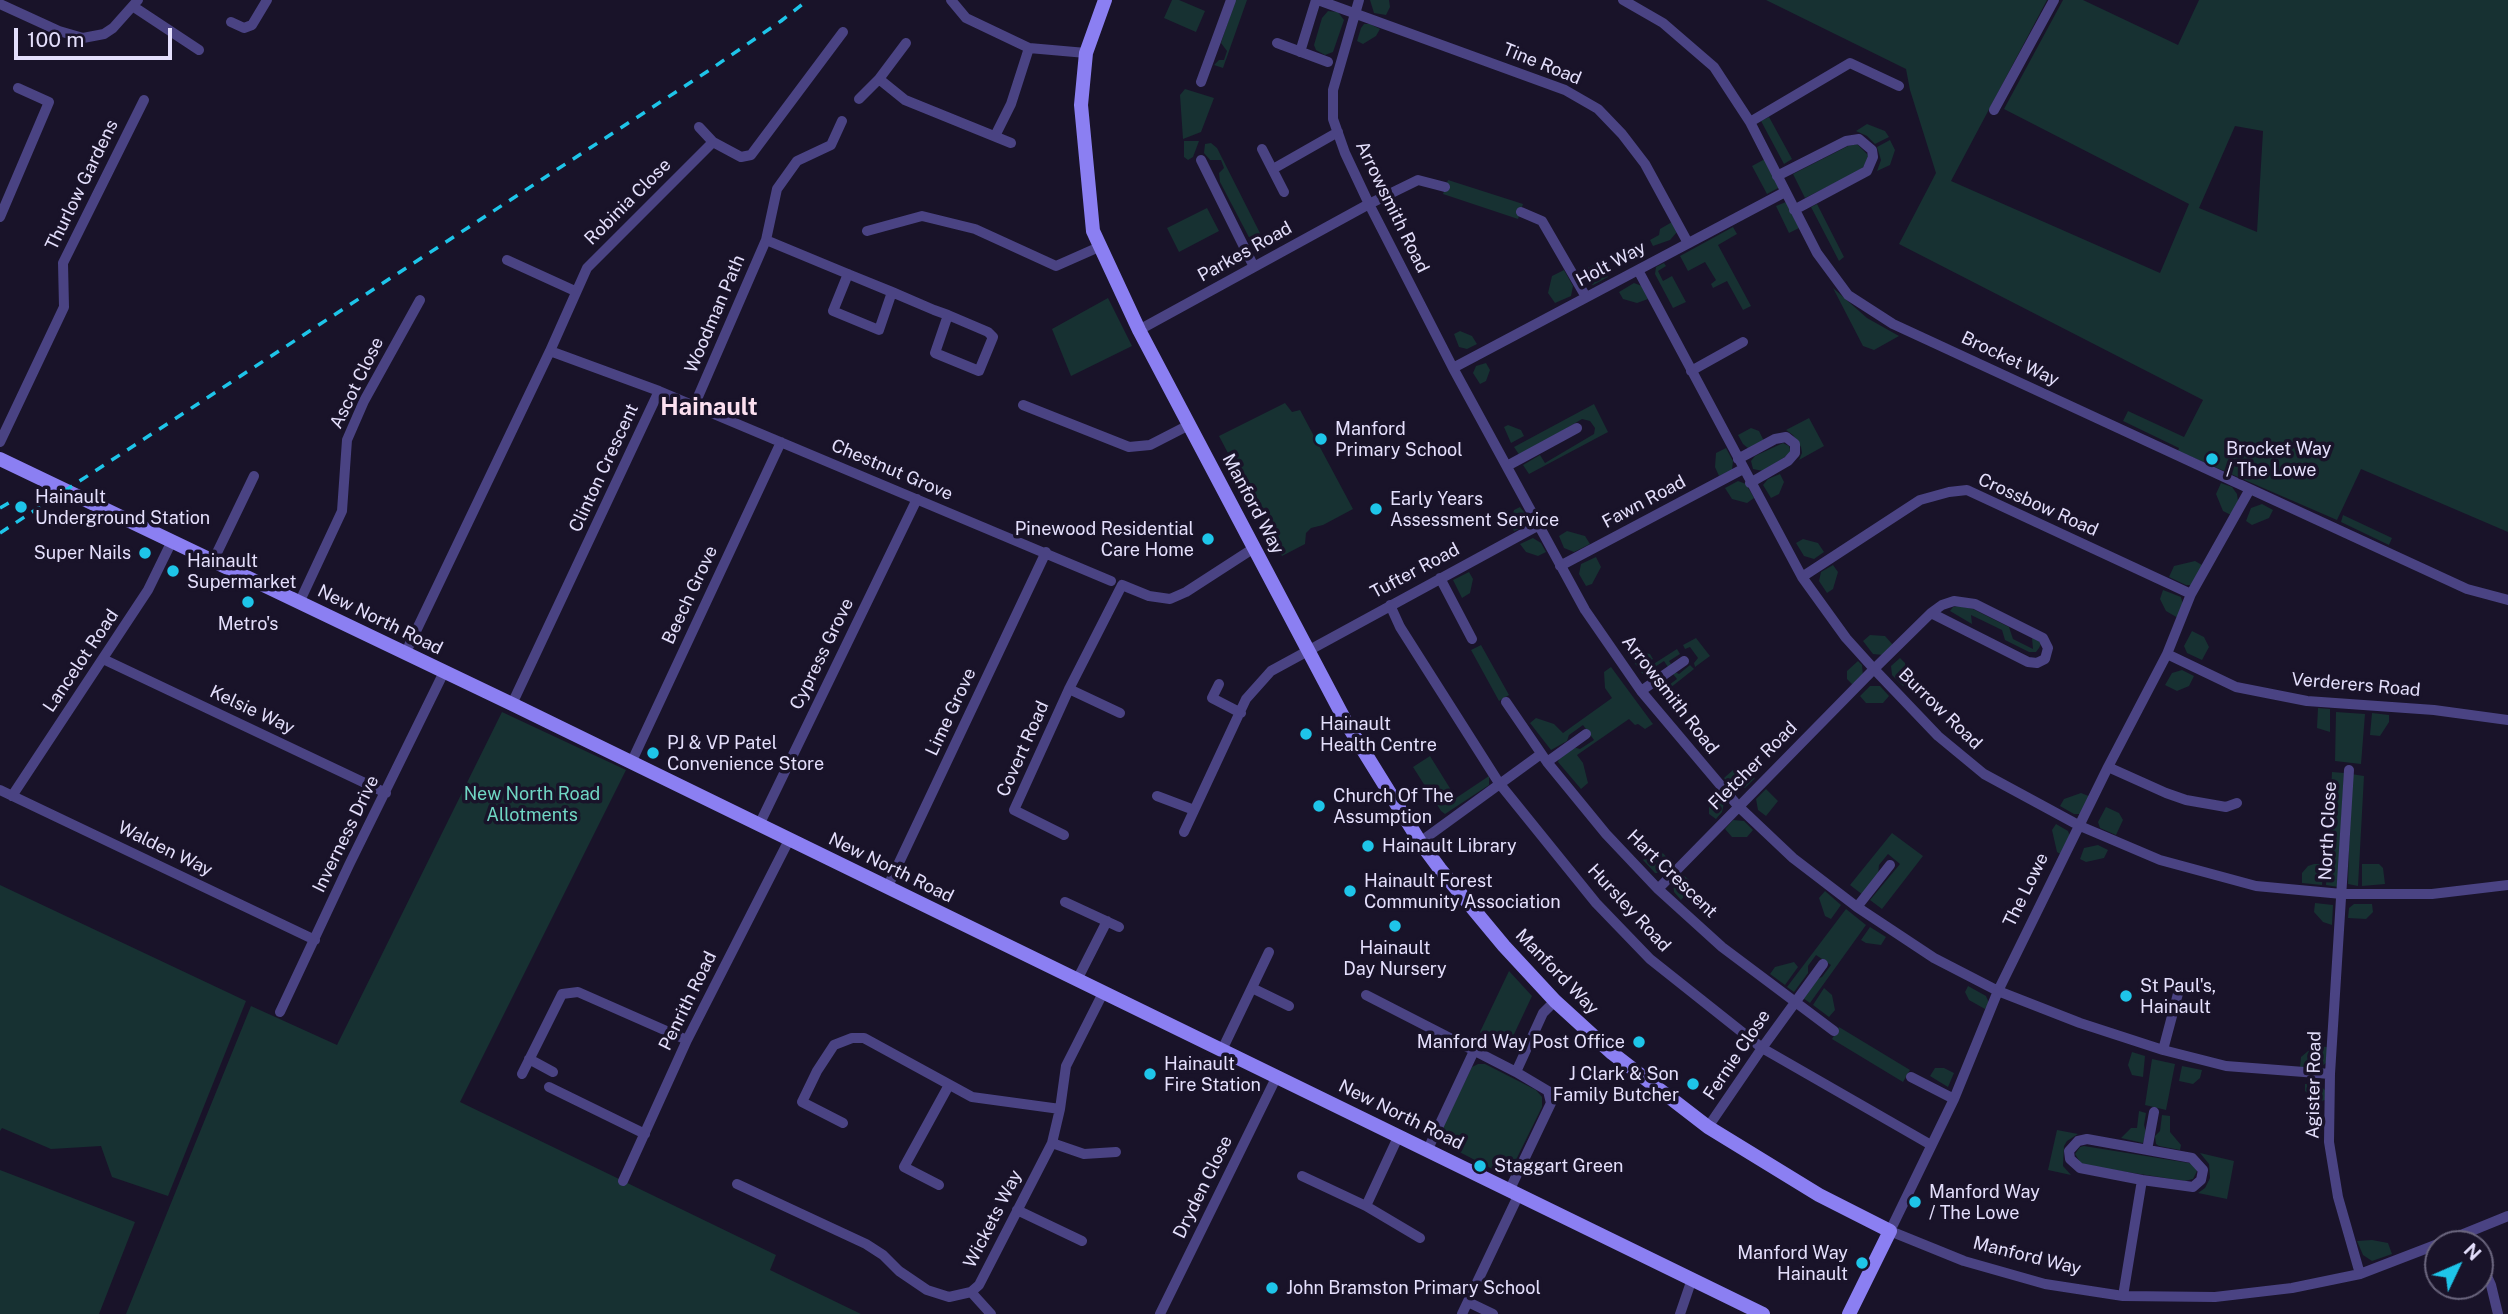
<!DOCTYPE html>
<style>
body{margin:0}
#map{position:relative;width:2508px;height:1314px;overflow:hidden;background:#191329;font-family:"Public Sans",sans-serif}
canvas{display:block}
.north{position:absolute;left:2424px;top:1230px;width:70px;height:70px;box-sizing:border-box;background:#191329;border:2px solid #6a657d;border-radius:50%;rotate:46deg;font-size:19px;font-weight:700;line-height:28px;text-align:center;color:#e4dffc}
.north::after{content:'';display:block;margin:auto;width:24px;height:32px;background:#1ec5e9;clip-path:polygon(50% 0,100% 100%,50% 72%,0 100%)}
.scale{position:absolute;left:14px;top:28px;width:158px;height:32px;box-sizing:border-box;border:4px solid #e4dffc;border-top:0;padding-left:9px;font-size:21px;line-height:24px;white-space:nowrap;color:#e4dffc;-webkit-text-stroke:5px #191329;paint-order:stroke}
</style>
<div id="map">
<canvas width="2508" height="1314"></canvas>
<div class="north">N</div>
<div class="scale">100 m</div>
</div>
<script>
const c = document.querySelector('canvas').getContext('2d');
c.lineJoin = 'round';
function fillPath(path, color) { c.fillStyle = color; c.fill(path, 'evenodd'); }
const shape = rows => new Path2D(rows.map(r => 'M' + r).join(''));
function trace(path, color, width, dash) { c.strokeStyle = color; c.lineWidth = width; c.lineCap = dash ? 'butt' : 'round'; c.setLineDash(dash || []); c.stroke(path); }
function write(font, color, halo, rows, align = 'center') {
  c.font = font + ' "Public Sans",sans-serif'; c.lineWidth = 7; c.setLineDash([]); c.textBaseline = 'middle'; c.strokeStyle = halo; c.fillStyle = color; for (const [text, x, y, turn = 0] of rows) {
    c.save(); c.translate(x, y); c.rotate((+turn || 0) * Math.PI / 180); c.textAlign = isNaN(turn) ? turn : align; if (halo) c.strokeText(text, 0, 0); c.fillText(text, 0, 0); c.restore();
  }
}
const green = shape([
 [1172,0,1179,0,1205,11,1196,32,1164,18],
 [1235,0,1247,0,1223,68,1214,65,1219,60,1224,60,1227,51,1221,43],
 [1370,0,1389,0,1390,7,1386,15,1374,13],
 [1766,0,2047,0,1951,181,2160,273,2189,204,2004,109,2063,0,2083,0,2178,45,2199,0,2508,0,2508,532,2361,469,2337,520,2178,451,2179,448,2123,421,2128,411,2184,437,2203,400,1899,244,1936,173,1910,90,1906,69],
 [2235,126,2263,131,2257,232,2199,208],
 [1328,11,1338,12,1344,20,1333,52,1325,55,1316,50,1314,45,1322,18],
 [1364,24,1370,24,1380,29,1376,36,1363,44,1357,41,1361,28],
 [1185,89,1214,98,1201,132,1183,139,1180,95],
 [1769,117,1792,159,1784,164,1761,121],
 [1867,124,1885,131,1889,137,1875,144,1867,136,1856,131],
 [1890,140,1895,150,1890,165,1877,171,1881,160,1877,147],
 [1184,141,1199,141,1193,157,1188,160,1184,157],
 [1211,143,1217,148,1265,243,1261,246,1253,245,1220,182,1219,173,1224,168,1221,160,1210,160,1204,153,1205,144],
 [1857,144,1868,155,1868,160,1861,170,1805,198,1793,174,1848,146],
 [1765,159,1780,187,1767,194,1752,166],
 [1448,180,1523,204,1518,219,1443,194],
 [1786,202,1799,228,1789,233,1776,206],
 [1817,204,1844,257,1839,261,1811,207],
 [1207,208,1219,231,1179,252,1167,228],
 [1672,222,1677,232,1670,240,1653,246,1650,240,1659,235,1660,229],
 [1733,227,1737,234,1718,245,1751,306,1743,310,1727,281,1713,288,1711,284,1716,280,1705,262,1688,271,1680,256],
 [1599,262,1608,277,1593,285,1585,282,1580,272],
 [1664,263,1666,266,1658,271,1663,281,1672,276,1686,302,1673,308,1655,274,1656,267],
 [1564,270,1573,286,1571,296,1555,303,1548,293,1552,276],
 [1634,283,1642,286,1648,299,1637,303,1623,299,1619,292],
 [1833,288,1867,318,1899,336,1874,350,1863,346],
 [1108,298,1132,346,1071,376,1052,329],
 [1460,331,1472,336,1477,344,1467,349,1459,347,1454,334],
 [1486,363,1490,370,1486,381,1480,384,1473,373,1476,366],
 [1285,403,1292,412,1300,410,1353,509,1323,525,1311,528,1306,533,1305,544,1282,556,1219,436],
 [1594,404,1608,432,1529,474,1523,465,1540,455,1545,463,1594,434,1595,428,1590,421,1582,419,1520,456,1514,447],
 [1809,418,1824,446,1799,460,1802,453,1801,447,1793,435,1786,430],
 [1508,425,1521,430,1524,436,1511,443,1504,427],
 [1751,428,1759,431,1764,441,1749,449,1743,444,1738,435],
 [1783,443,1789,446,1791,453,1763,471,1753,469,1751,461,1755,456],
 [1726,448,1733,461,1732,470,1719,476,1715,467,1716,453],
 [1780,474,1784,482,1779,494,1771,498,1763,485,1768,479],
 [1738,481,1746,484,1754,498,1747,503,1732,499,1725,488],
 [2221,483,2232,487,2237,494,2238,501,2231,515,2223,511,2216,494],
 [2262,504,2273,510,2269,518,2252,525,2246,521,2251,508],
 [1520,507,1527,516,1525,527,1514,531,1510,525,1514,510],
 [2343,515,2392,538,2389,545,2341,522],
 [1567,531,1585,536,1590,544,1574,552,1564,548,1559,536],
 [1533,538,1541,543,1546,552,1538,556,1526,552,1520,544],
 [1803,539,1818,543,1824,552,1814,559,1804,556,1796,543],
 [1596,557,1601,567,1592,584,1586,586,1579,574,1581,564],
 [2195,561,2202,565,2193,585,2186,585,2169,577,2174,566],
 [1833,565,1838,572,1833,589,1827,593,1819,581,1821,572],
 [1469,572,1473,579,1470,593,1462,598,1453,580],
 [2163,590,2181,597,2183,605,2178,618,2166,611,2160,599],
 [1959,606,1973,609,2009,627,2013,639,2033,649,2032,638,2039,641,2041,644,2039,648,2036,652,2029,652,2005,640,2002,630,1971,615,1972,624,1950,611,1953,607],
 [2192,631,2204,637,2209,647,2202,660,2187,653,2184,646],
 [1870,635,1885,636,1893,645,1883,655,1873,654,1863,641],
 [1696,638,1710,656,1695,667,1694,663,1698,658,1690,647,1685,649,1683,645],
 [1481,645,1509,695,1499,701,1471,650],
 [1677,649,1680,654,1669,661,1671,664,1668,667,1664,661,1647,672,1650,678,1648,680,1641,672],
 [1635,651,1650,654,1653,659,1638,668,1629,655],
 [1900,658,1905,663,1908,681,1903,686,1892,675,1891,666],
 [1858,661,1862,665,1863,676,1853,685,1847,679,1847,671],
 [1690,665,1694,669,1660,696,1655,689,1657,687,1661,691,1677,679,1673,674,1675,672,1679,674],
 [1611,667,1653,724,1645,729,1638,724,1635,725,1629,719,1577,755,1583,763,1588,783,1581,789,1558,762,1559,758,1573,747,1580,749,1594,740,1583,725,1569,735,1567,741,1551,750,1530,723,1536,718,1554,724,1563,733,1612,698,1605,688,1604,672],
 [2182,670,2194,676,2189,686,2177,691,2165,685,2172,673],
 [1870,686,1880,686,1889,696,1883,703,1866,703,1860,696],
 [2318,708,2330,709,2330,732,2317,728],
 [502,712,626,770,460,1102,776,1255,770,1270,861,1314,126,1314,251,1006,337,1045],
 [2336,712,2365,714,2361,764,2335,761],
 [2372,713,2389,715,2389,722,2380,736,2370,735],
 [1430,756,1456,798,1489,776,1489,785,1445,814,1441,811,1413,767],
 [1733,770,1746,771,1755,778,1745,788,1732,787,1724,778],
 [2332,772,2344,773,2338,887,2326,885],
 [2351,774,2364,776,2358,886,2348,884],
 [1766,789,1778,801,1766,816,1758,810,1756,799],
 [2081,793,2091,797,2083,814,2074,814,2060,806,2064,799],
 [1716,795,1724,803,1722,812,1716,819,1709,814,1709,801],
 [2106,807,2119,813,2123,820,2116,835,2100,828,2098,822],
 [1733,820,1744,821,1753,830,1747,837,1732,837,1725,829],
 [2056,824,2068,831,2071,839,2062,855,2057,852,2052,830],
 [1892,833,1923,856,1882,909,1870,900,1900,864,1888,854,1879,865,1878,875,1863,895,1850,885],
 [2098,845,2108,850,2104,858,2086,862,2080,859,2084,848],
 [1651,851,1661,851,1672,863,1662,873,1655,873,1643,860],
 [2314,864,2324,864,2322,885,2302,883,2302,873,2308,866],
 [2362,864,2379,864,2383,868,2385,884,2362,886],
 [1681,873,1689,880,1690,890,1681,900,1674,892,1673,881],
 [0,885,246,1001,168,1196,112,1177,101,1146,51,1149,2,1128,0,1131],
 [1825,891,1841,905,1831,919,1825,916,1819,898],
 [2315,903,2333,905,2332,925,2323,922,2314,912],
 [2354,904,2372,904,2373,912,2366,919,2348,918,2349,908],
 [1846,909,1866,925,1810,1003,1803,998,1817,979,1822,977,1831,965,1816,955,1808,966,1808,973,1794,992,1787,987],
 [1870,927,1886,937,1881,945,1866,943,1861,940],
 [1794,962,1798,967,1785,985,1770,974,1775,967],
 [1509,971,1532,996,1508,1047,1482,1035,1480,1032],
 [1968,986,1986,996,1989,1003,1985,1009,1969,1000,1965,992],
 [1824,988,1832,995,1835,1010,1829,1017,1813,1005],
 [1839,1027,1910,1070,1903,1082,1832,1039],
 [2314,1046,2327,1047,2327,1062,2319,1069,2300,1067,2301,1057],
 [2132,1052,2145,1056,2143,1077,2132,1075,2128,1065],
 [2152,1059,2175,1064,2166,1110,2145,1105],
 [1478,1064,1485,1064,1536,1090,1542,1097,1542,1107,1512,1168,1505,1173,1502,1174,1440,1142,1440,1132,1472,1067],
 [2182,1066,2202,1070,2200,1078,2193,1084,2179,1081],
 [1935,1068,1944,1068,1954,1073,1948,1087,1930,1076],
 [2305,1084,2318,1084,2325,1090,2325,1100,2317,1102,2305,1091],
 [2139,1111,2146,1113,2144,1125,2146,1132,2143,1143,2121,1138,2131,1128,2137,1128],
 [2162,1115,2170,1116,2170,1132,2181,1145,2180,1150,2159,1146,2156,1144,2155,1136,2160,1131],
 [2057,1130,2078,1134,2067,1141,2064,1146,2063,1166,2071,1175,2048,1170],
 [2084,1146,2195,1164,2197,1171,2193,1179,2185,1181,2082,1165,2075,1154,2080,1147],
 [2200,1153,2234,1161,2227,1199,2198,1193,2205,1188,2210,1178,2209,1164],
 [0,1170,135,1222,99,1314,0,1314],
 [2372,1240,2388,1243,2392,1254,2372,1261,2363,1255,2357,1241]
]);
const street = shape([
 [951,0,966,18,1029,48,1086,53],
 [1318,0,1565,90,1598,109,1622,134,1645,164,1688,243],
 [1359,0,1333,90,1333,119,1345,153,1369,204,1453,368,1585,610,1641,691,1738,806,1793,858,1857,907,1934,958,1998,991,2080,1023,2163,1050,2226,1066,2330,1074],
 [1623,0,1663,23,1714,67,1750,122,1817,253,1848,295,1893,324,2250,489,2467,589,2508,600],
 [0,4,59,31,83,38,104,34,113,28,138,0],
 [134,7,199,50],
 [231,22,244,28,252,25,267,0],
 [1277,43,1328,62],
 [1300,52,1316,0],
 [879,79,905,100,1011,143],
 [1201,82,1231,0],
 [859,99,879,79,906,43],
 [1994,110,2054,0],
 [1750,122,1850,63,1899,86],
 [699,127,713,142,741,157,751,155,843,32],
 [995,136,1011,104,1029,48],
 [1262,149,1284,192],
 [1201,160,1254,267],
 [1273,169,1338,132],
 [1777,176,1846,141,1859,139,1872,150,1873,157,1867,171,1794,210],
 [1521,212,1542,221,1586,297],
 [0,217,49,102,18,88],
 [867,231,922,216,975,229,1056,266,1099,247],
 [766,240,777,189,797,161,831,145,842,121],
 [507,260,575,291],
 [1638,270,1802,577,1846,638,1874,669,1938,736,1984,774,2080,826,2160,860,2256,886,2342,894,2432,894,2508,885],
 [848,274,833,311,879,330,892,292],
 [1139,330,1369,204,1418,180,1445,187],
 [550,351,587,268,713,142],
 [1453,368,1785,192],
 [1691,371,1743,342],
 [659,391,1111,581],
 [1023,405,1129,447,1150,445,1189,425],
 [694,406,766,240,848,274,892,292,934,310,948,315,988,332,993,337,979,371,935,353,948,315],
 [0,442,64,307,63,263,144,100],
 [1738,459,1775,439,1786,437,1795,444,1795,453,1788,461,1750,483],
 [1507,466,1577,428],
 [2250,489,2191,594,2167,654,2108,767,1998,991,1954,1099,1890,1231,1964,1261,2045,1284,2123,1296,2215,1297,2292,1288,2360,1274,2438,1244],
 [213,561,254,476],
 [1560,566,1743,469],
 [1802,577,1920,500,1949,492,1967,490,2191,594],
 [1440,578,1472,639],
 [299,603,342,511,347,440,364,401,420,300],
 [1390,605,1400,627,1499,783,1596,903,1650,959,1762,1048,1931,1145],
 [405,654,550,351,659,391,512,704],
 [2167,654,2236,687,2307,701,2434,710,2508,720],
 [103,659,386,793],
 [1219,684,1212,698,1241,713],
 [1069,689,1120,713],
 [1641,691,1684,661],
 [1506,702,1547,762,1606,834,1658,889,1722,947,1834,1031],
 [1547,762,1586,734],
 [631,763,781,442],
 [2108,767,2166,793,2186,800,2226,807,2237,803],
 [2349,770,2330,1074,2329,1142,2338,1197,2360,1274],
 [0,790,315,940],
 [12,796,148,590,172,541],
 [1157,796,1194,810],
 [759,825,917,499],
 [1184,832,1246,699,1271,671,1539,525],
 [1064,835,1014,810,1069,689,1122,585,1149,596,1170,599,1186,592,1254,548],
 [1420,842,1541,754],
 [887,888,1046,552],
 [1658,889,1874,669,1931,613,1942,605,1954,601,1975,604,2043,638,2048,648,2045,659,2037,663,2028,662,1931,613],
 [1065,902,1119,927],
 [1857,907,1890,865],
 [1077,980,1107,921],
 [1252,988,1289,1006],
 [1366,995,1516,1072,1548,1091,1551,1103,1510,1189],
 [280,1012,349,865,444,672],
 [1222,1050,1269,952],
 [2163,1050,2180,986],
 [529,1059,553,1072],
 [1516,1072,1543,1013,1555,1001],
 [522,1074,562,994,578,992,687,1040],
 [1911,1077,1954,1099],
 [549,1087,645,1134],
 [843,1123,802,1102,817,1071,834,1045,852,1038,864,1038,972,1097,1060,1109],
 [1708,1127,1762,1048,1823,964],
 [1052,1143,1084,1154,1116,1152],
 [1428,1149,1474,1051],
 [2147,1150,2154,1112],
 [1302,1176,1366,1206,1420,1238],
 [623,1181,687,1040,789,840],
 [737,1184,866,1244,883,1255,899,1271,927,1290,949,1297,971,1292,979,1285,1052,1143,1060,1109,1066,1066,1103,993],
 [939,1185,904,1167,949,1085],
 [1366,1206,1399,1135],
 [1017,1210,1082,1241],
 [2439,1244,2508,1216],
 [2480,1260,2491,1285,2498,1314],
 [971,1292,991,1314],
 [2123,1296,2142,1180,2080,1168,2070,1159,2069,1151,2078,1141,2087,1139,2192,1158,2203,1170,2201,1180,2193,1187,2142,1180],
 [1468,1302,1493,1314],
 [1160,1314,1277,1076],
 [1462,1314,1519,1194],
 [1680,1314,1692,1279]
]);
const secondary = shape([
 [1105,0,1086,53,1081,105,1093,231,1139,330,1347,724,1420,842,1440,869,1504,946,1555,1001,1612,1053,1708,1127,1819,1195,1890,1231,1849,1314],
 [0,459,512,704,1763,1314]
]);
const rail = shape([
 [0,508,12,501],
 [0,533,708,71,781,21,808,0]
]);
const markers = [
 [1321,439,7,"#1ec5e9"],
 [2212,459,7,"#1ec5e9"],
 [21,507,7,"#1ec5e9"],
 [1376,509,7,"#1ec5e9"],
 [1208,539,7,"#1ec5e9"],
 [145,553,7,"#1ec5e9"],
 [173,571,7,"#1ec5e9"],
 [248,602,7,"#1ec5e9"],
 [1306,734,7,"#1ec5e9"],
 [653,753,7,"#1ec5e9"],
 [1319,806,7,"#1ec5e9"],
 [1368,846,7,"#1ec5e9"],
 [1350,891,7,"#1ec5e9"],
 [1395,926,7,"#1ec5e9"],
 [2126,996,7,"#1ec5e9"],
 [1639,1042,7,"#1ec5e9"],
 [1150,1074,7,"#1ec5e9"],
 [1693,1084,7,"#1ec5e9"],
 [1480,1166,7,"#1ec5e9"],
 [1915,1202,7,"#1ec5e9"],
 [1862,1263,7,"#1ec5e9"],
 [1272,1288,7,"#1ec5e9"]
];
const streetNames = [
 ["Tine Road",1542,64,22],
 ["Thurlow Gardens",82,185,-64],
 ["Robinia Close",628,202,-45],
 ["Arrowsmith Road",1392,207,64],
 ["Parkes Road",1245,252,-29],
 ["Holt Way",1611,264,-28],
 ["Woodman Path",715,314,-67],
 ["Brocket Way",2010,359,25],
 ["Ascot Close",357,383,-64],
 ["Clinton Crescent",604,468,-65],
 ["Chestnut Grove",892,470,23],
 ["Fawn Road",1644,502,-28],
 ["Manford Way",1253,504,62],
 ["Crossbow Road",2038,505,24],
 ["Tufter Road",1415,571,-28],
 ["Beech Grove",690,595,-65],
 ["New North Road",380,620,26],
 ["Cypress Grove",822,654,-64],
 ["Lancelot Road",81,661,-56],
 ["Verderers Road",2356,685,5],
 ["Arrowsmith Road",1670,695,52],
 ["Burrow Road",1940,709,44],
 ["Kelsie Way",252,710,25],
 ["Lime Grove",951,712,-65],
 ["Covert Road",1023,749,-66],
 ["Fletcher Road",1753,766,-45],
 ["North Close",2328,831,-87],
 ["Inverness Drive",346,834,-64],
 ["Walden Way",165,849,26],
 ["New North Road",891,868,26],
 ["Hart Crescent",1672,874,44],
 ["The Lowe",2026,890,-64],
 ["Hursley Road",1629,908,47],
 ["Manford Way",1557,972,46],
 ["Penrith Road",688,1001,-64],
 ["Fernie Close",1737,1055,-56],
 ["Agister Road",2314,1085,-89],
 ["New North Road",1401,1115,26],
 ["Dryden Close",1203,1187,-64],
 ["Wickets Way",993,1219,-63],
 ["Manford Way",2027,1256,14]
];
const poiNames = [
 ["Manford",1335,429],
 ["Primary School",1335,450],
 ["Brocket Way",2226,449],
 ["/ The Lowe",2226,470],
 ["Hainault",35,497],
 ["Underground Station",35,518],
 ["Early Years",1390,499],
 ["Assessment Service",1390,520],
 ["Pinewood Residential",1194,529,"right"],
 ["Care Home",1194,550,"right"],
 ["Super Nails",131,553,"right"],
 ["Hainault",187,561],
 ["Supermarket",187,582],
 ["Metro's",248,624,"center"],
 ["Hainault",1320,724],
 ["Health Centre",1320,745],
 ["PJ & VP Patel",667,743],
 ["Convenience Store",667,764],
 ["Church Of The",1333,796],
 ["Assumption",1333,817],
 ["Hainault Library",1382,846],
 ["Hainault Forest",1364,881],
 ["Community Association",1364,902],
 ["Hainault",1395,948,"center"],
 ["Day Nursery",1395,969,"center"],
 ["St Paul's,",2140,986],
 ["Hainault",2140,1007],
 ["Manford Way Post Office",1625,1042,"right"],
 ["Hainault",1164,1064],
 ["Fire Station",1164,1085],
 ["J Clark & Son",1679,1074,"right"],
 ["Family Butcher",1679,1095,"right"],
 ["Staggart Green",1494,1166],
 ["Manford Way",1929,1192],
 ["/ The Lowe",1929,1213],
 ["Manford Way",1848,1253,"right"],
 ["Hainault",1848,1274,"right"],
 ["John Bramston Primary School",1286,1288]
];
const parkNames = [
 ["New North Road",532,794],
 ["Allotments",532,815]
];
const districtNames = [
 ["Hainault",709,408]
];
fillPath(green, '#173132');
trace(street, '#4a4383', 10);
trace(secondary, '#8b7ff2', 14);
trace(rail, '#1ec5e9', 3.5, [10, 9]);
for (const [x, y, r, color] of markers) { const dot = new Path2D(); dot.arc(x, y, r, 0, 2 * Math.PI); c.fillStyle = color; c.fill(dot); trace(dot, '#191329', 2.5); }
write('18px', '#e4dffc', '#191329', streetNames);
write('18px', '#e4dffc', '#191329', poiNames, 'left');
write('18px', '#70d6c4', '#191329', parkNames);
write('bold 24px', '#fce0f0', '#191329', districtNames);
</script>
